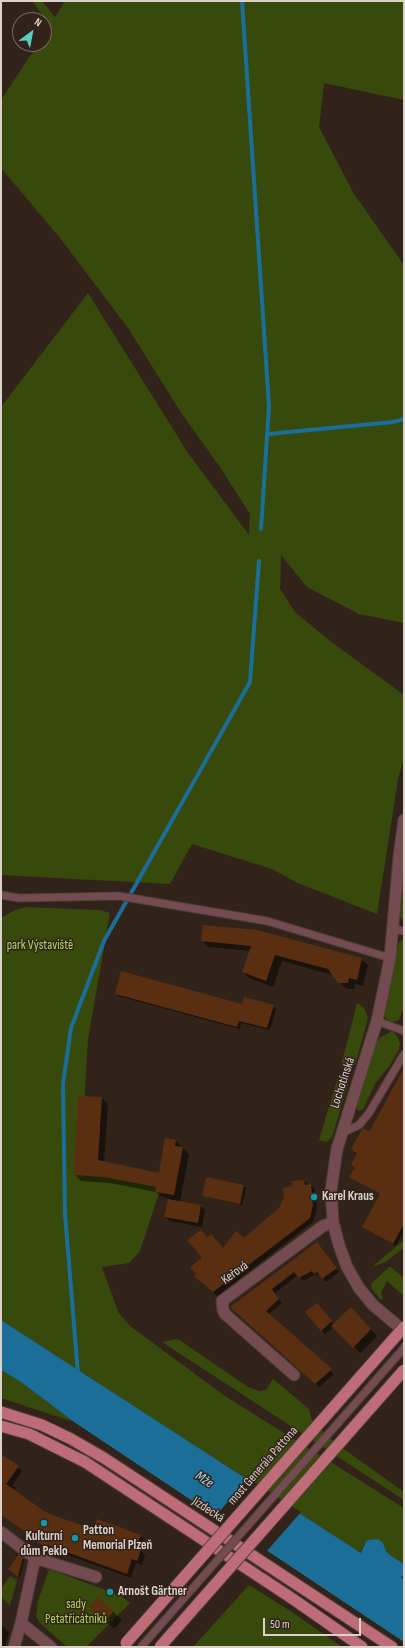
<!DOCTYPE html>
<meta charset="utf-8">
<style>
body{margin:0}
#map{position:relative;width:405px;height:1648px;overflow:hidden;background:#32231a;font-family:"Sofia Sans Condensed",sans-serif}
canvas{display:block}
.frame{position:absolute;inset:0;border:2px solid #dcd2cc;pointer-events:none}
.north{position:absolute;left:12px;top:12px;width:40px;height:40px;box-sizing:border-box;background:#32231a;border:1px solid #766961;border-radius:50%;rotate:32deg;font-size:11px;font-weight:700;line-height:16px;text-align:center;color:#dcd2cc}
.north::after{content:'';display:block;margin:auto;width:14px;height:18px;background:#57cec2;clip-path:polygon(50% 0,100% 100%,50% 72%,0 100%)}
.scale{position:absolute;left:263px;top:1618px;width:98px;height:18px;box-sizing:border-box;border:2px solid #dcd2cc;border-top:0;padding-left:5px;font-size:12px;line-height:14px;white-space:nowrap;color:#dcd2cc;-webkit-text-stroke:3px #32231a;paint-order:stroke}
</style>
<div id="map">
<canvas width="405" height="1648"></canvas>
<div class="frame"></div>
<div class="north">N</div>
<div class="scale">50 m</div>
</div>
<script>
const c = document.querySelector('canvas').getContext('2d');
c.lineJoin = 'round';
function fillPath(path, color) { c.fillStyle = color; c.fill(path, 'evenodd'); }
const shape = rows => new Path2D(rows.map(r => 'M' + r).join(''));
function trace(path, color, width, dash) { c.strokeStyle = color; c.lineWidth = width; c.lineCap = dash ? 'butt' : 'round'; c.setLineDash(dash || []); c.stroke(path); }
function write(font, color, halo, rows, align = 'center') {
  c.font = font + ' "Sofia Sans Condensed",sans-serif'; c.lineWidth = 3; c.setLineDash([]); c.textBaseline = 'middle'; c.strokeStyle = halo; c.fillStyle = color; for (const [text, x, y, turn = 0] of rows) {
    c.save(); c.translate(x, y); c.rotate((+turn || 0) * Math.PI / 180); c.textAlign = isNaN(turn) ? turn : align; if (halo) c.strokeText(text, 0, 0); c.fillText(text, 0, 0); c.restore();
  }
}
const green = shape([
 [32,1,42,1,55,17,65,1,404,1,404,100,324,83,319,127,354,194,404,265,404,623,359,614,307,587,281,555,280,589,295,612,330,641,404,695,404,756,398,779,377,914,298,883,272,869,192,844,170,884,1,875,1,407,88,293,188,453,249,535,250,514,220,467,182,414,128,328,60,238,1,168,1,100,38,44,44,44,44,34,50,25],
 [404,853,404,922,399,917],
 [26,907,100,910,110,913,88,1039,80,1171,161,1187,140,1251,129,1263,102,1267,118,1312,130,1326,225,1396,404,1508,404,1564,390,1555,386,1551,383,1543,364,1543,361,1553,1,1320,1,918,15,910],
 [404,939,404,1007,399,1020,392,1022,386,1019,383,1012,396,948,399,942],
 [357,1003,364,1008,368,1018,355,1065,341,1066],
 [392,1031,397,1036,400,1043,399,1049,390,1065,375,1084,363,1109,359,1111,357,1110,357,1105,377,1042,381,1037],
 [338,1077,344,1079,348,1084,332,1137,326,1142,319,1140],
 [404,1240,404,1248,385,1262,372,1267],
 [389,1267,391,1267,404,1278,404,1296,387,1281,381,1293,383,1299,381,1300,372,1289,371,1284],
 [178,1339,248,1387,259,1391,266,1390,273,1379,309,1409,312,1421,334,1442,404,1492,404,1500,162,1342],
 [1,1370,21,1382,74,1422,1,1398],
 [49,1569,121,1596,130,1603,86,1647,67,1647,40,1623,36,1616,38,1601],
 [10,1576,17,1580,10,1605,1,1597,1,1586,2,1587],
 [249,1585,292,1612,342,1647,193,1647]
]);
const water = shape([
 [1,1320,361,1553,365,1543,368,1540,378,1539,383,1543,386,1551,390,1555,404,1564,404,1576,401,1577,404,1580,404,1642,74,1422,21,1382,1,1370]
]);
const pier = shape([
 [248,1478,301,1512,266,1552,214,1518]
]);
const shadow = shape([
 [202,940,361,959,368,965,363,986,355,984,354,989,348,989,344,987,333,975,282,961,273,987,249,978,243,972,250,951,208,947],
 [116,993,243,1005,273,1006,276,1009,270,1030,241,1023,240,1029,118,996],
 [404,1070,404,1231,396,1246,366,1229,381,1195,350,1177,355,1169,352,1165,358,1154,353,1150,370,1133],
 [102,1098,108,1104,104,1163,159,1174,176,1141,189,1154,180,1202,201,1206,205,1210,202,1227,170,1221,165,1217,169,1199,162,1197,156,1192,110,1183,81,1181,75,1175],
 [304,1181,315,1189,317,1209,313,1222,217,1296,199,1279,207,1238,223,1250,244,1239,280,1209,294,1187],
 [244,1186,246,1188,242,1205,203,1196],
 [320,1247,339,1272,326,1282,320,1275,318,1276,316,1274,303,1281,298,1275,275,1293,282,1303,269,1314,334,1374,319,1387,235,1311],
 [321,1308,334,1325,357,1315,377,1336,360,1353,334,1327,325,1334,307,1313],
 [1,1455,22,1471,13,1485,16,1488,14,1491,43,1512,54,1517,94,1531,140,1536,145,1540,141,1551,145,1555,142,1565,136,1563,131,1578,43,1546,39,1542,1,1515],
 [22,1558,24,1560,20,1577,11,1571],
 [99,1598,122,1620,114,1629,99,1615],
 [1,1625,9,1632,5,1647,1,1647]
]);
const stream = shape([
 [242,1,269,406,261,529],
 [268,434,393,422,404,419],
 [78,1374,65,1214,63,1084,71,1028,104,941,250,682,259,561]
]);
const building = shape([
 [203,925,257,930,362,958,357,980,349,978,348,983,338,983,328,969,275,955,266,981,242,972,251,946,201,941],
 [121,971,242,1004,244,997,274,1005,267,1028,239,1021,237,1027,115,994],
 [404,1068,404,1224,393,1244,362,1227,380,1194,349,1177,355,1168,351,1165,357,1153,352,1150,353,1145,363,1128,369,1132],
 [78,1096,102,1097,98,1160,159,1173,165,1138,176,1140,175,1146,183,1147,174,1195,155,1192,156,1187,104,1177,74,1175],
 [206,1177,244,1185,240,1204,202,1196],
 [304,1180,305,1185,311,1184,313,1205,310,1218,305,1222,213,1292,194,1276,196,1274,190,1267,202,1258,187,1240,201,1230,207,1237,211,1234,223,1248,236,1231,244,1238,279,1208,284,1197,283,1188,293,1186,292,1181],
 [168,1199,201,1205,198,1223,164,1217],
 [317,1242,337,1268,322,1279,317,1272,314,1274,312,1271,299,1278,294,1272,272,1289,279,1299,266,1311,332,1369,315,1384,230,1307],
 [317,1303,332,1321,321,1331,305,1312],
 [351,1307,371,1329,353,1348,331,1326],
 [1,1454,19,1466,6,1484,44,1511,55,1516,93,1529,97,1519,141,1535,136,1548,141,1550,137,1561,132,1559,127,1574,47,1545,46,1547,37,1542,38,1541,1,1515],
 [19,1554,23,1557,18,1577,8,1569],
 [98,1597,114,1611,105,1621,89,1607]
]);
const service = shape([
 [1,895,19,898,119,896,267,921,390,958],
 [393,929,404,931],
 [377,1021,404,1031],
 [342,1133,359,1125,369,1113,404,1054]
]);
const minor = shape([
 [404,820,399,857,390,958,377,1021,337,1149,331,1190,333,1222,339,1245,347,1267,359,1288,373,1305,404,1331],
 [294,1375,225,1314,223,1310,222,1301,323,1226,333,1222],
 [1,1532,35,1558,96,1577],
 [21,1623,51,1647],
 [14,1647,21,1623,35,1558]
]);
const primary = shape([
 [1,1412,42,1425,71,1439,104,1458,392,1647],
 [1,1426,29,1434,85,1462,290,1597,362,1647]
]);
const tram = shape([
 [193,1592,404,1354],
 [137,1647,404,1342]
]);
const serviceBridge = shape([
 [141,1647,404,1348]
]);
const primaryBridge = shape([
 [126,1643,404,1327],
 [160,1647,404,1370]
]);
const markers = [
 [314,1197,4,"#0f9aa8"],
 [44,1523,4,"#0f9aa8"],
 [75,1538,4,"#0f9aa8"],
 [110,1592,4,"#0f9aa8"]
];
const parkNames = [
 ["park Výstaviště",40,946],
 ["sady",76,1605],
 ["Petatřicátníků",76,1620]
];
const streetNames = [
 ["Lochotínská",343,1083,-72],
 ["Keřová",235,1273,-36],
 ["most Generála Pattona",263,1466,-49],
 ["Jízdecká",208,1510,33]
];
const poiNames = [
 ["Karel Kraus",322,1197],
 ["Patton",83,1531],
 ["Memorial Plzeň",83,1546],
 ["Kulturní",44,1537,"center"],
 ["dům Peklo",44,1552,"center"],
 ["Arnošt Gӓrtner",118,1592]
];
const waterNames = [
 ["Mže",204,1480,34]
];
fillPath(green, '#384a0b');
fillPath(water, '#1a6e98');
fillPath(pier, '#32231a');
fillPath(shadow, '#0007');
trace(stream, '#1a6e98', 4);
fillPath(building, '#5a2f11');
trace(service, '#4d3f36', 9);
trace(minor, '#4d3f36', 13);
trace(primary, '#4d3f36', 13);
trace(service, '#744b51', 7);
trace(minor, '#744b51', 11);
trace(primary, '#bf6c79', 11);
trace(tram, '#8c7f78', 1);
trace(serviceBridge, '#4d3f36', 9, []);
trace(primaryBridge, '#4d3f36', 13, []);
trace(serviceBridge, '#744b51', 7);
trace(primaryBridge, '#bf6c79', 11);
for (const [x, y, r, color] of markers) { const dot = new Path2D(); dot.arc(x, y, r, 0, 2 * Math.PI); c.fillStyle = color; c.fill(dot); trace(dot, '#32231a', 1.5); }
write('13px', '#afd75e', '#32231a', parkNames);
write('13px', '#dcd2cc', '#32231a', streetNames);
write('bold 13px', '#dcd2cc', '#32231a', poiNames, 'left');
write('italic 14px', '#addaf7', '#32231a', waterNames);
</script>
